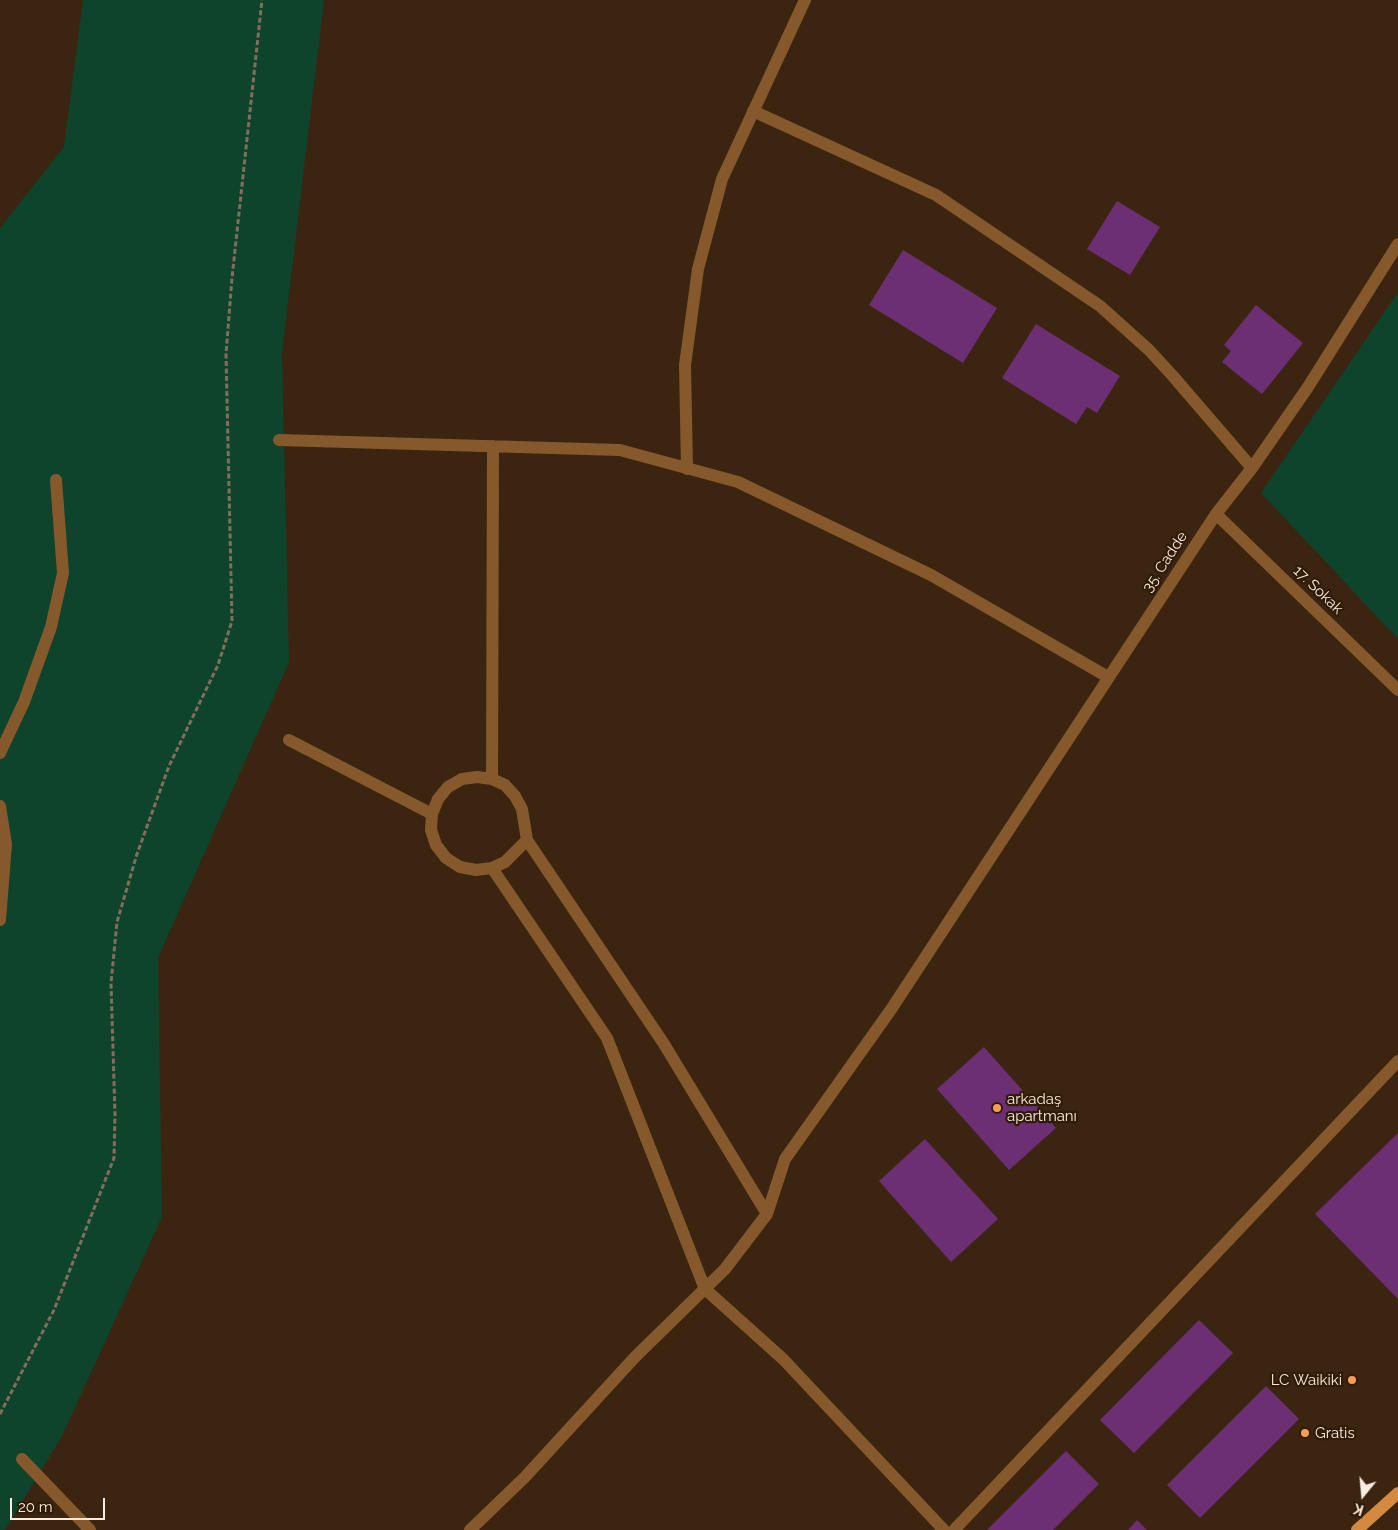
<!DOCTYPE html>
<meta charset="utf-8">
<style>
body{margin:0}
#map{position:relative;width:1398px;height:1530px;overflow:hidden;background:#3b2511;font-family:Raleway,sans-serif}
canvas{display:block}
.north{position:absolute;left:1338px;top:1470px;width:50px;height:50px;-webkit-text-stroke:4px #301b07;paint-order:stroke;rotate:197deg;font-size:14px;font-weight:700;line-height:20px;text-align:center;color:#fbece0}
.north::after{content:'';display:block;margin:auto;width:18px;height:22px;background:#fbece0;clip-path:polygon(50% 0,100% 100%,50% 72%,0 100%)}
.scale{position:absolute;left:10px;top:1498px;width:95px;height:22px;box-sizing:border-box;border:2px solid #fbece0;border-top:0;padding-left:6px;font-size:15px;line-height:18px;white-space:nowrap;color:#fbece0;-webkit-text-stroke:4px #301b07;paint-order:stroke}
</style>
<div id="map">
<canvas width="1398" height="1530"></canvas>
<div class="north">K</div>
<div class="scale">20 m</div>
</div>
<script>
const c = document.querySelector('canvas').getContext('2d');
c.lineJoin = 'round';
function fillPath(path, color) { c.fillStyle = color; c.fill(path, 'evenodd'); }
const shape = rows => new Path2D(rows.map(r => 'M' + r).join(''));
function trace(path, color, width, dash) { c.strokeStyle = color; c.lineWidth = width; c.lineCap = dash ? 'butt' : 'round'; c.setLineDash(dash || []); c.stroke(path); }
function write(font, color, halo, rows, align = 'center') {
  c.font = font + ' Raleway,sans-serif'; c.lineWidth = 4.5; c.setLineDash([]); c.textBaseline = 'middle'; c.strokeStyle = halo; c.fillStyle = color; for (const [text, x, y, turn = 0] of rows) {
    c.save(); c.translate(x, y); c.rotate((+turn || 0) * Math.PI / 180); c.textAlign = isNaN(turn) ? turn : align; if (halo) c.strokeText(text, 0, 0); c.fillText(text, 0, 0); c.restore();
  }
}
const green = shape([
 [83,0,324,0,282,353,289,662,158,958,162,1217,62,1436,5,1530,0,1530,0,228,64,147],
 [1398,292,1398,639,1261,493]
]);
const building = shape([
 [1117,201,1160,227,1130,275,1087,249],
 [903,250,997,308,963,363,869,305],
 [1256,305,1303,343,1262,394,1222,362,1231,351,1224,345],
 [1036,324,1120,376,1097,413,1087,407,1076,424,1002,378],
 [984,1047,1056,1128,1009,1170,937,1089],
 [1398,1133,1398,1299,1315,1214],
 [925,1139,998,1219,951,1262,879,1181],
 [1199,1320,1233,1353,1134,1453,1100,1420],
 [1266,1386,1299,1419,1200,1518,1167,1485],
 [1066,1451,1099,1484,1053,1530,987,1530],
 [1137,1520,1147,1530,1128,1530]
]);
const path = shape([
 [0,1414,54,1310,114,1158,115,1115,111,983,117,922,137,854,169,766,218,665,232,621,226,354,232,278,262,0]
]);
const service = shape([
 [0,753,24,702,51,627,63,573,56,480],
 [0,806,6,844,0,920]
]);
const minor = shape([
 [753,111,936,195,1100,306,1149,350,1172,375,1252,468],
 [279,440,620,450,738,482,931,575,1108,677],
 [687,469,685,365,698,269,722,179,805,0],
 [1216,514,1398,690],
 [289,740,432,814],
 [477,777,492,779,505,785,515,796,522,809,527,840,505,862,492,868,476,870,460,867,446,858,436,845,431,830,432,814,438,799,448,787,462,779,477,777],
 [492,779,493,446],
 [527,840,664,1044,767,1214],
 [492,868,607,1038,705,1289,783,1359,944,1530],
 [22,1459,90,1530],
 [470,1530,525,1477,635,1357,725,1269,767,1214,785,1159,892,1008,1216,514,1252,468,1308,387,1398,244],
 [954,1530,1398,1061]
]);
const primary = shape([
 [1357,1530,1398,1493]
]);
const markers = [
 [997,1108,5,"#fd9d55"],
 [1352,1380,5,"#fd9d55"],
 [1305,1433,5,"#fd9d55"]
];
const streetNames = [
 ["35. Cadde",1165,562,-57],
 ["17. Sokak",1318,590,44]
];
const poiNames = [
 ["arkadaş",1007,1099],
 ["apartmanı",1007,1116],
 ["LC Waikiki",1342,1380,"right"],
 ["Gratis",1315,1433]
];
fillPath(green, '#0e432c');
fillPath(building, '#6c2f74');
trace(path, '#826e5d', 3, [5, 2.5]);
trace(service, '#86592c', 12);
trace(minor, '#86592c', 12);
trace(primary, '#d48a3e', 12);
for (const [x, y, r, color] of markers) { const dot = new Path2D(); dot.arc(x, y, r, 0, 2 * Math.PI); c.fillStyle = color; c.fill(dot); trace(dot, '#301b07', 2); }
write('15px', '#fbece0', '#301b07', streetNames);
write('15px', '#fbece0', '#301b07', poiNames, 'left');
</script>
